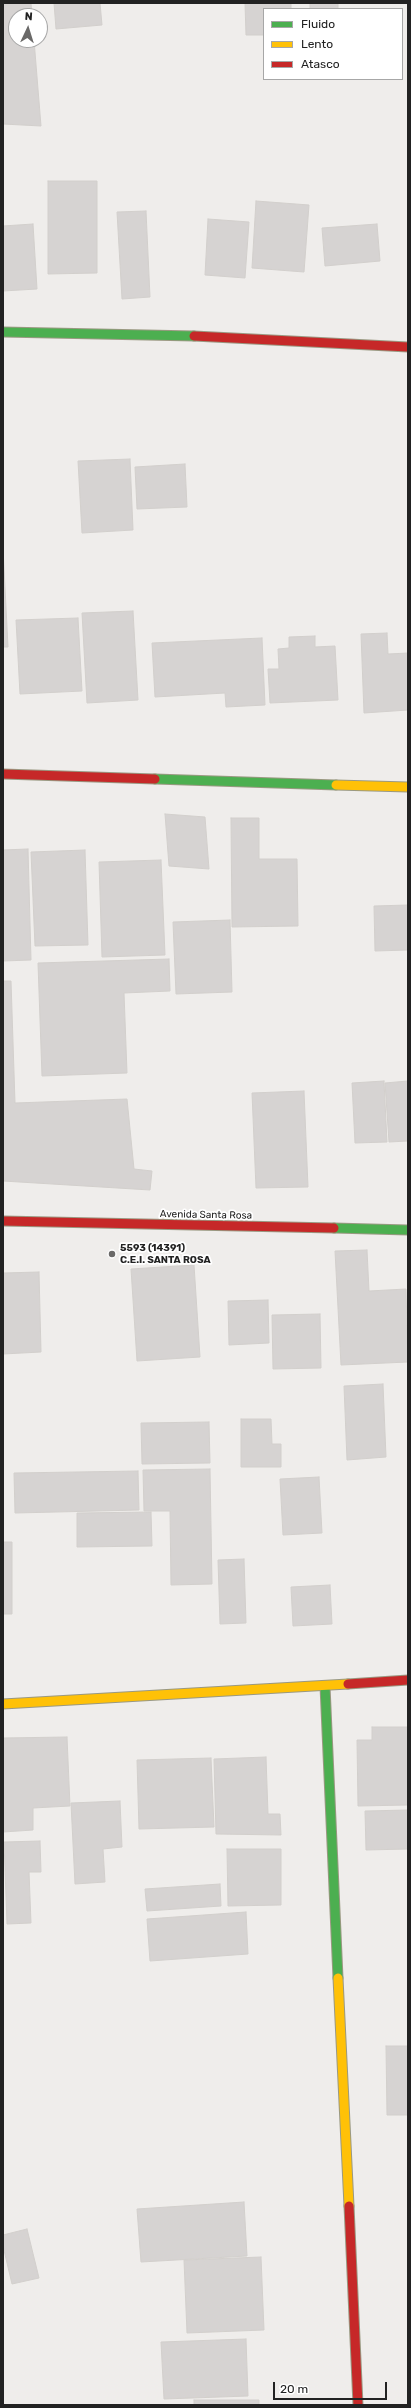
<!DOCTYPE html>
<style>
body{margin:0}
#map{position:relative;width:411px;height:2408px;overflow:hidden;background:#efedeb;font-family:Rubik,sans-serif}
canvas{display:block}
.frame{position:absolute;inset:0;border:4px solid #222;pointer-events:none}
.legend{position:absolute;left:263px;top:8px;width:140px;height:72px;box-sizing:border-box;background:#fff;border:1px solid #a7a7a7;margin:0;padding:5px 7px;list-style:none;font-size:12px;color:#222}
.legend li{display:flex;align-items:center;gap:8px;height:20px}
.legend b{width:20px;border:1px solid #a7a7a7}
.north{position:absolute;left:8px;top:8px;width:40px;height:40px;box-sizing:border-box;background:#fff;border:1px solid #a7a7a7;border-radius:50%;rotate:4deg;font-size:11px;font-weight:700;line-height:16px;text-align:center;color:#222}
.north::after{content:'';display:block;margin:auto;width:14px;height:18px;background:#6a6968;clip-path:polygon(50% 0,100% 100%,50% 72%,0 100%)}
.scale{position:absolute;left:273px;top:2382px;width:114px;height:18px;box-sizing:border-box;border:2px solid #222;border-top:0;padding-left:5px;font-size:12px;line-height:14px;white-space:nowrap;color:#222;-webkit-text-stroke:3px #fff;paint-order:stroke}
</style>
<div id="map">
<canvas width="411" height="2408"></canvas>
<div class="frame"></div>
<ul class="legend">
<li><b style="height:5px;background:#4caf50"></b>Fluido</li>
<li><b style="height:5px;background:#ffc107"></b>Lento</li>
<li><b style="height:5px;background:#c62828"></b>Atasco</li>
</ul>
<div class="north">N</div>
<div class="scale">20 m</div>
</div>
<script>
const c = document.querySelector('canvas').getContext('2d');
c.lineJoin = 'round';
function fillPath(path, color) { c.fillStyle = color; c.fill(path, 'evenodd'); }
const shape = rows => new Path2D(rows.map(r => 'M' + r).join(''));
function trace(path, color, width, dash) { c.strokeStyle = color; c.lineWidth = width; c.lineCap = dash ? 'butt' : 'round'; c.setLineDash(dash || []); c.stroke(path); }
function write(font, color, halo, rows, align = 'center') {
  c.font = font + ' Rubik,sans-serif'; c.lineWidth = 3.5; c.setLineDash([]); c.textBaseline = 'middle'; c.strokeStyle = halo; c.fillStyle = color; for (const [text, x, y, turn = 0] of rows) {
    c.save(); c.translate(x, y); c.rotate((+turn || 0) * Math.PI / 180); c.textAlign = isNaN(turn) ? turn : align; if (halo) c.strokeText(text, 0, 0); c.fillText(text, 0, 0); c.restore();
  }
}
const building = shape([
 [3,3,31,3,32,16,16,16,16,40,34,40,41,126,3,124,3,3],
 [54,3,100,3,102,25,56,29,54,3],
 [245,3,291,3,291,9,264,9,264,35,246,35,245,3],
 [310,3,338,3,338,9,310,9,310,3],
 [48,181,97,181,97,273,48,274,48,181],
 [256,201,309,205,304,272,252,268,256,201],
 [146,211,150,297,122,299,117,212,146,211],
 [208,219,249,222,245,278,205,275,208,219],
 [33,224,37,289,3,291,3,226,33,224],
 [377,224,380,261,325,266,322,228,377,224],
 [130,459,133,530,82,533,78,461,130,459],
 [185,464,187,507,137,509,135,467,185,464],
 [3,548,8,647,3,647,3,548],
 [133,611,138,700,87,703,82,613,133,611],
 [78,618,82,691,20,694,16,620,78,618],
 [387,633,388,654,408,653,408,710,364,713,361,634,387,633],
 [315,636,315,647,335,646,338,700,270,703,268,669,279,669,278,649,289,648,289,637,315,636],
 [262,638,265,705,226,707,225,693,155,697,152,643,262,638],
 [165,814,205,817,209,869,169,866,165,814],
 [231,818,259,818,259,859,297,859,298,926,232,927,231,818],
 [28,849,31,960,3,961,3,850,28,849],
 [85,850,88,945,35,946,31,852,85,850],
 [161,860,165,955,102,957,99,862,161,860],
 [408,905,408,950,375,951,374,906,408,905],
 [230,920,232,992,176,994,173,922,230,920],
 [169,959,170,991,124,993,127,1073,42,1076,38,963,169,959],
 [3,981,11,981,15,1103,127,1099,134,1169,152,1171,150,1190,3,1181,3,981],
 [384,1081,387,1142,355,1143,352,1083,384,1081],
 [408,1081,408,1141,389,1142,385,1083,408,1081],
 [304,1091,308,1187,256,1188,252,1093,304,1091],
 [367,1250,369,1291,406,1289,408,1362,341,1365,335,1251,367,1250],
 [194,1265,200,1357,137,1361,131,1269,194,1265],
 [39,1272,41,1352,3,1354,3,1273,39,1272],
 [268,1300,269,1343,229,1345,228,1301,268,1300],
 [320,1314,321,1368,273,1369,272,1315,320,1314],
 [383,1384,386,1457,347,1460,344,1386,383,1384],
 [241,1419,271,1419,272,1444,281,1444,281,1467,241,1467,241,1419],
 [209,1422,210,1463,142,1464,141,1423,209,1422],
 [210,1469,212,1584,171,1585,170,1511,144,1511,143,1470,210,1469],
 [138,1471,139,1510,15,1513,14,1473,138,1471],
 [319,1477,322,1533,283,1535,280,1479,319,1477],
 [151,1512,152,1546,77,1547,77,1513,151,1512],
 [3,1542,12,1542,12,1614,3,1614,3,1542],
 [244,1559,246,1623,220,1624,218,1560,244,1559],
 [330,1585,332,1624,293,1626,291,1587,330,1585],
 [372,1727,408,1727,408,1805,358,1806,357,1740,372,1740,372,1727],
 [67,1737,70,1806,33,1808,33,1830,3,1832,3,1738,67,1737],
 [266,1757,268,1814,280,1814,281,1835,216,1834,214,1759,266,1757],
 [211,1758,214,1827,139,1829,137,1760,211,1758],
 [120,1801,122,1847,103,1849,105,1882,75,1884,71,1803,120,1801],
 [408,1810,408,1849,366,1850,365,1811,408,1810],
 [40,1841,41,1872,29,1872,31,1923,7,1924,4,1842,40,1841],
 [227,1849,281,1849,281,1905,228,1906,227,1849],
 [220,1884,221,1906,147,1911,145,1889,220,1884],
 [246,1912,248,1954,150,1961,147,1919,246,1912],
 [386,2046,408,2046,408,2115,387,2115,386,2046],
 [244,2202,247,2256,141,2262,137,2209,244,2202],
 [27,2229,39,2278,12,2284,3,2246,3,2235,27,2229],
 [261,2257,264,2330,187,2333,184,2260,261,2257],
 [246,2339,248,2396,164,2399,161,2342,246,2339],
 [194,2400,259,2400,259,2405,194,2405,194,2400]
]);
const fast = shape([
 [3,332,194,336],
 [155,779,336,785],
 [334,1228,408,1230],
 [325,1686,338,1978]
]);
const slow = shape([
 [336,785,408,787],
 [3,1704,348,1684],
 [338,1978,349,2206]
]);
const jam = shape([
 [194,336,408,347],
 [3,774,155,779],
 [3,1221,334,1228],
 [348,1684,408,1680],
 [349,2206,358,2405]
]);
const markers = [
 [112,1254,4,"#6a6968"]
];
const streetNames = [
 ["Avenida Santa Rosa",206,1215,1]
];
const poiNames = [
 ["5593 (14391)",120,1248],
 ["C.E.I. SANTA ROSA",120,1260]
];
fillPath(building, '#d6d3d2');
trace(building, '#d2cfcc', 1);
trace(fast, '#9a9982', 11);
trace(slow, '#9a9982', 11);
trace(jam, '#9a9982', 11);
trace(fast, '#4caf50', 9);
trace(slow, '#ffc107', 9);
trace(jam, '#c62828', 9);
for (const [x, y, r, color] of markers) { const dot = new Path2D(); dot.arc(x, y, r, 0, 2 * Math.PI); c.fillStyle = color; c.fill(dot); trace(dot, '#fff', 1.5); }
write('10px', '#222', '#fff', streetNames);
write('bold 10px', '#222', '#fff', poiNames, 'left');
</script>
